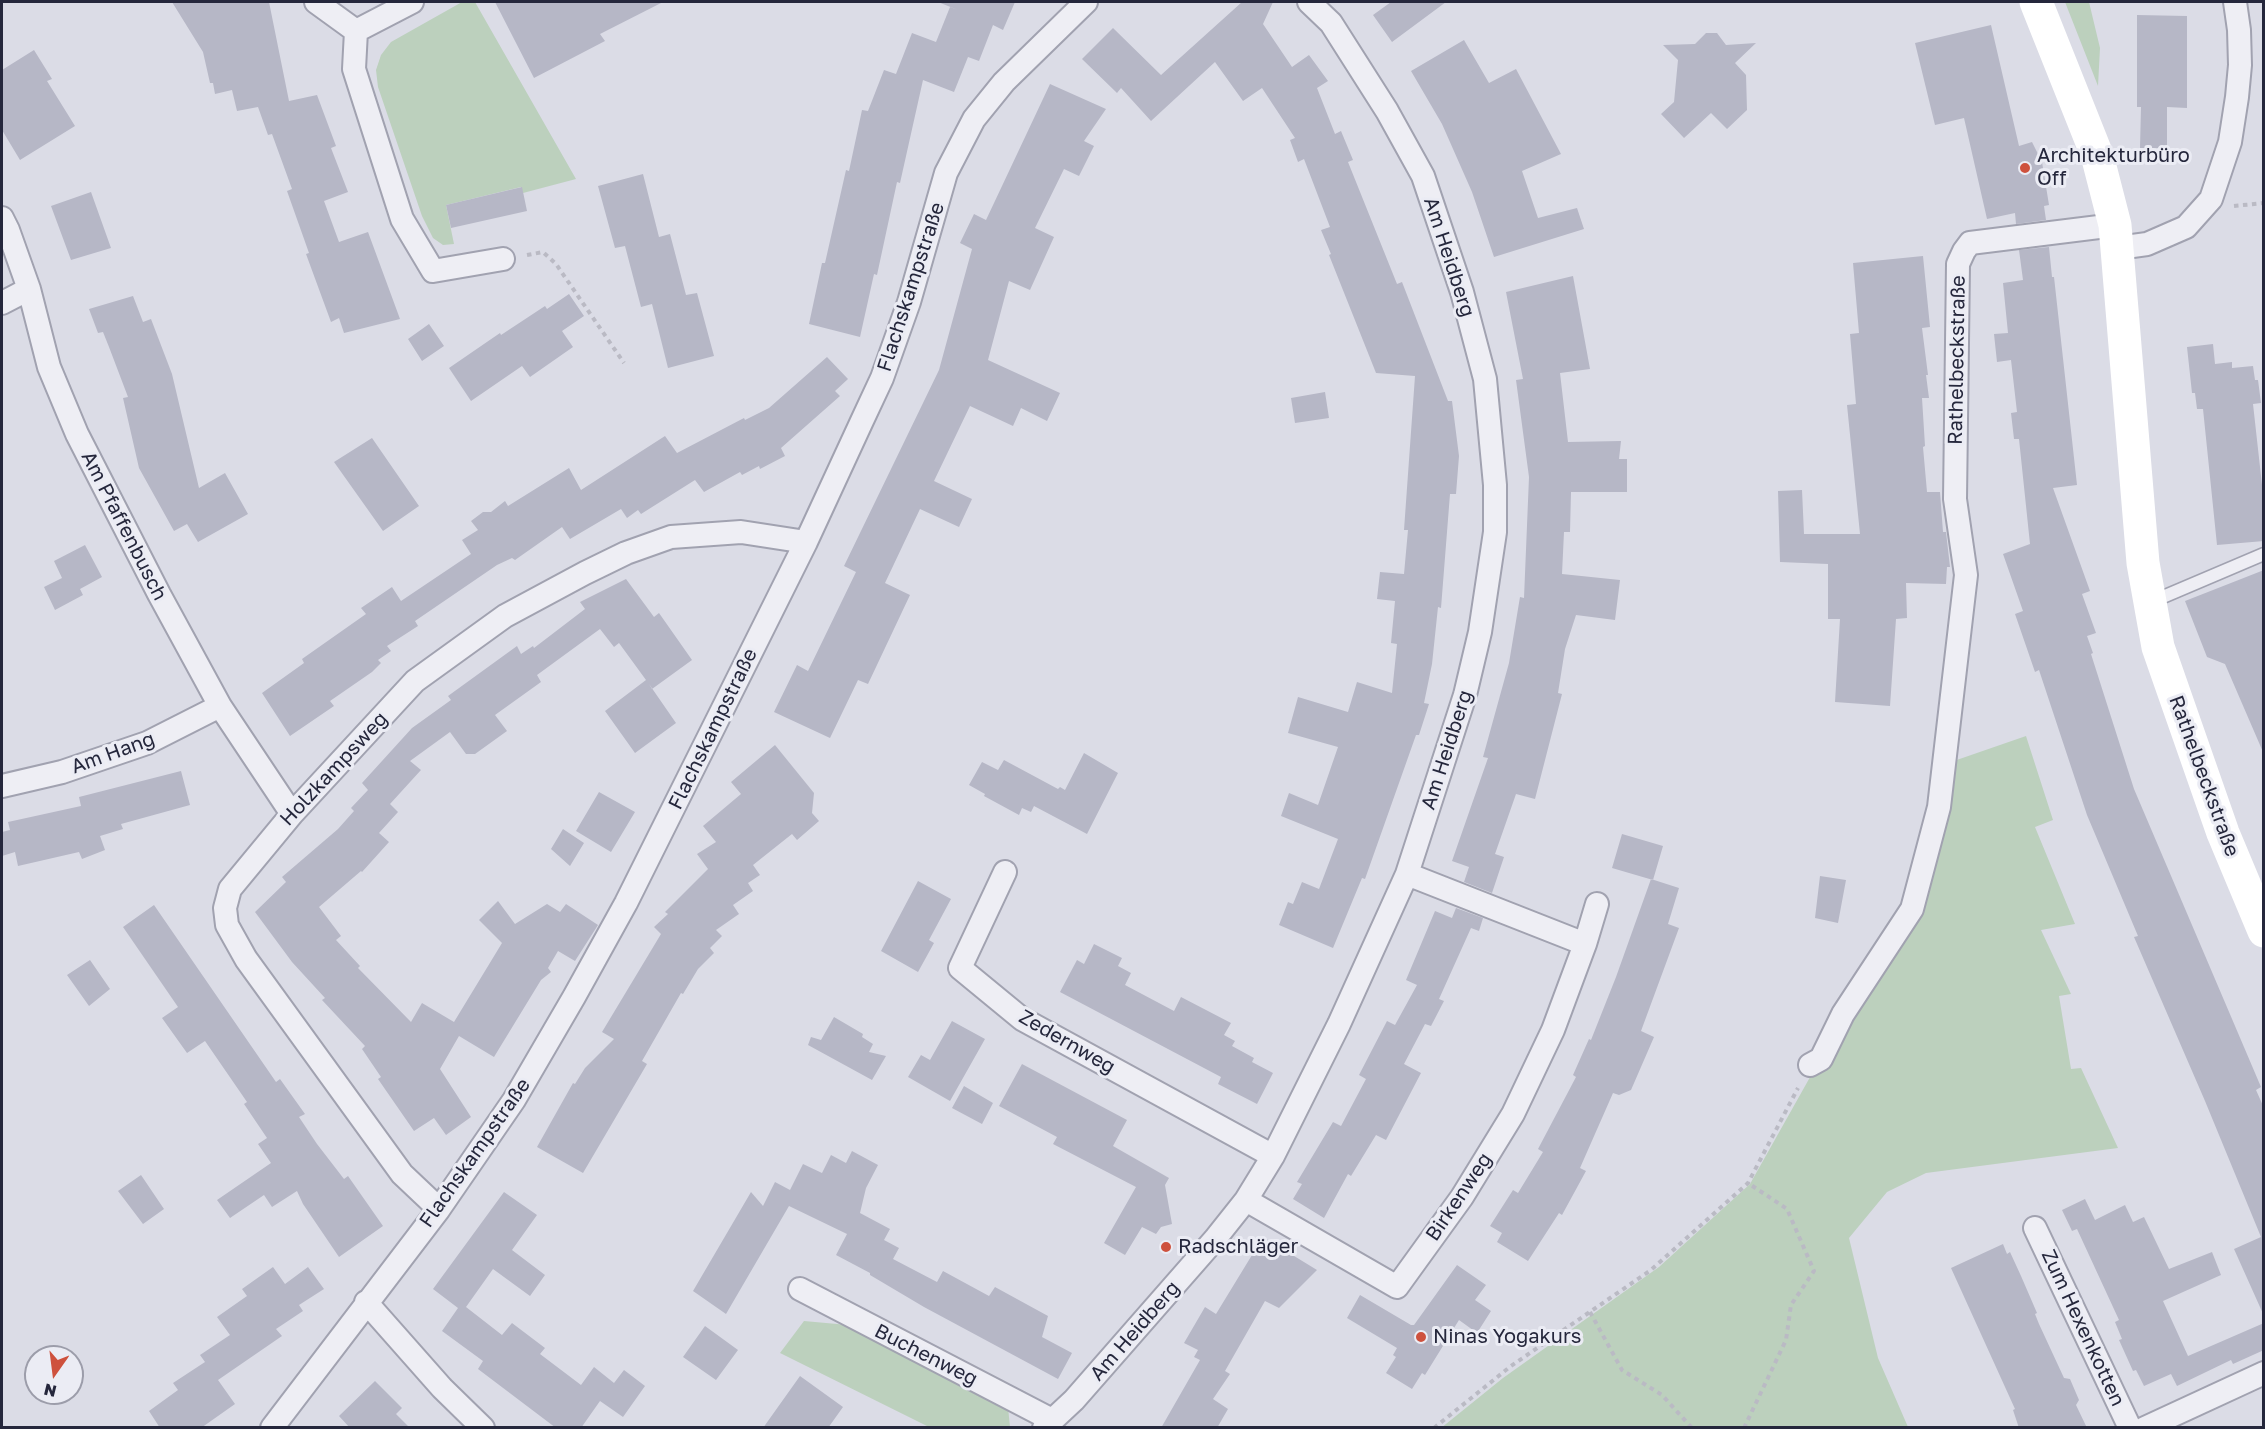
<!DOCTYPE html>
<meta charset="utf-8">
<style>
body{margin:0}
#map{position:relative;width:2265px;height:1429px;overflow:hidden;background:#dbdce6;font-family:"Golos Text",sans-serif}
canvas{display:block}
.frame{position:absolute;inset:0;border:3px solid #25273c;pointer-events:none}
.north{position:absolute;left:24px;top:1345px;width:60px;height:60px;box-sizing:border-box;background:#ebecf4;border:2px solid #9c9daa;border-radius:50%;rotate:194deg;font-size:16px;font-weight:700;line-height:24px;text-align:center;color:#25273c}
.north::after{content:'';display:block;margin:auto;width:21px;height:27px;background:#ce513d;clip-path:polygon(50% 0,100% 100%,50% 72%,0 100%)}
</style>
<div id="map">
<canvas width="2265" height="1429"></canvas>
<div class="frame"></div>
<div class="north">N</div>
</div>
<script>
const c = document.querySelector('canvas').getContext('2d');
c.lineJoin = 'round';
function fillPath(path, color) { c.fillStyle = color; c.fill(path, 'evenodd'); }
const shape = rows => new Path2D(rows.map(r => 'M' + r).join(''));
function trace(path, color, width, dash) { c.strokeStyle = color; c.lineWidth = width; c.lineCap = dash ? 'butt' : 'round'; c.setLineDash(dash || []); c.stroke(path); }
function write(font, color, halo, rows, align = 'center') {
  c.font = font + ' "Golos Text",sans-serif'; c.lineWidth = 6; c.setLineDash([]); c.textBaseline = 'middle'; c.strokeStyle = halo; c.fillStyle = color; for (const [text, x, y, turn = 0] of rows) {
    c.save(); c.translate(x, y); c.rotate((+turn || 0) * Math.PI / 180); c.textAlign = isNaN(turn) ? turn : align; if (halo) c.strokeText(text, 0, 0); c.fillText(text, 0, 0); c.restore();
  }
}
const green = shape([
 [462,2,475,2,576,179,523,193,521,187,446,205,454,244,443,245,433,238,422,216,378,87,376,70,381,55,391,42],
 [2065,2,2089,2,2100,48,2098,86],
 [2026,736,2053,820,2035,827,2075,924,2041,930,2071,994,2059,996,2071,1069,2081,1068,2118,1148,1926,1173,1887,1192,1849,1238,1878,1358,1908,1427,1441,1428,1503,1378,1659,1267,1750,1184,1850,1006,1915,909,1948,763],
 [804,1321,848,1325,1008,1407,1010,1427,929,1427,780,1353]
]);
const building = shape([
 [172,2,269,2,289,101,317,95,336,146,331,148,348,192,324,201,339,242,368,232,400,319,344,333,339,318,331,322,306,254,309,253,287,191,292,189,272,134,268,135,258,107,237,111,232,90,215,94,213,83,210,83,203,52],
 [495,2,663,2,600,34,605,41,534,78],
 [938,2,1015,2,1003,30,993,25,979,61,968,57,954,92,923,80,900,183,897,182,877,275,874,274,860,337,809,324,822,263,825,263,846,170,849,171,862,110,868,111,884,70,896,74,912,33,936,42,950,7,958,10],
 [1242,2,1273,2,1263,24,1292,67,1309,55,1328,81,1317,88,1335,134,1341,131,1353,160,1348,162,1397,284,1402,282,1448,401,1452,401,1459,456,1456,494,1450,494,1441,608,1438,607,1432,664,1424,703,1429,704,1419,735,1416,735,1365,879,1362,878,1333,948,1279,925,1288,902,1293,904,1302,882,1319,889,1338,839,1281,816,1289,793,1318,805,1338,747,1288,733,1298,697,1348,712,1357,682,1392,693,1397,644,1391,643,1395,601,1377,599,1380,572,1404,574,1408,530,1404,530,1415,376,1376,373,1329,255,1331,254,1321,230,1330,227,1304,159,1298,162,1290,140,1295,138,1262,88,1243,101,1215,62,1151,121,1121,88,1117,93,1082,59,1113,28,1161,75],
 [1391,2,1446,2,1392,42,1373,15],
 [2137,15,2187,16,2187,108,2167,107,2167,148,2140,148,2141,107,2137,107],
 [1991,25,2019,146,2032,142,2042,162,2049,205,2044,206,2046,220,2016,224,2015,213,1987,219,1964,118,1935,125,1915,43],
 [1706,33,1717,33,1726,45,1756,43,1735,63,1746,75,1747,110,1727,129,1711,113,1684,138,1661,114,1674,102,1678,60,1663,45,1695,44],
 [1464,40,1489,83,1516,69,1561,154,1522,171,1538,218,1577,208,1584,229,1494,257,1472,192,1442,124,1411,71],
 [34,50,52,79,47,81,75,126,20,160,2,130,2,70],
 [1050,84,1106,109,1084,141,1094,146,1079,176,1064,169,1035,228,1054,237,1030,290,1009,281,988,360,1060,393,1047,421,1021,408,1013,426,970,406,934,481,972,499,959,527,920,509,885,583,910,595,868,684,858,680,830,738,774,712,797,665,808,671,856,572,844,566,939,370,972,249,960,243,974,214,986,220],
 [643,174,659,237,670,234,686,295,697,293,714,356,668,368,652,304,641,307,625,246,615,248,598,186],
 [522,187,527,211,451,228,446,205],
 [91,192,111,248,71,260,51,206],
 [2049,247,2052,277,2054,277,2077,485,2053,488,2090,591,2082,594,2096,633,2087,636,2093,653,2091,654,2134,789,2261,1087,2256,1090,2264,1108,2264,1316,2234,1249,2261,1237,2205,1101,2134,937,2138,936,2087,815,2039,670,2035,672,2015,614,2023,611,2003,554,2030,544,2019,439,2014,439,2011,413,2017,412,2011,360,1997,362,1994,334,2008,333,2003,283,2023,280,2019,250],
 [1923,256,1930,327,1922,328,1928,375,1926,375,1929,398,1922,398,1925,446,1923,447,1927,492,1940,492,1943,532,1946,532,1950,567,1947,567,1946,584,1906,583,1907,618,1896,619,1890,706,1835,702,1840,619,1828,619,1828,564,1780,562,1778,491,1802,490,1804,534,1860,534,1847,405,1856,404,1850,334,1859,333,1853,263],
 [1573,276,1590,369,1560,373,1568,442,1621,441,1619,459,1627,459,1627,492,1571,492,1570,532,1564,532,1562,574,1620,580,1615,620,1576,615,1565,649,1558,693,1562,694,1535,799,1516,794,1495,854,1504,857,1492,893,1464,882,1469,867,1452,861,1488,758,1483,757,1509,663,1520,597,1524,598,1529,477,1516,380,1523,379,1506,292],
 [569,294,584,316,562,331,573,347,530,377,522,366,471,401,449,368,500,333,501,335,545,306,547,309],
 [133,296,143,322,151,319,172,374,199,488,225,473,248,514,198,542,187,524,174,531,139,468,123,398,128,397,109,347,103,332,98,333,89,309],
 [429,324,444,346,422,361,408,339],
 [2213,344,2215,364,2232,362,2232,368,2253,366,2255,380,2258,380,2261,403,2253,404,2264,503,2264,541,2217,545,2203,409,2197,409,2195,393,2192,393,2187,347],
 [827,357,848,379,835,391,840,396,781,448,785,456,760,469,759,466,742,475,740,472,704,492,695,480,641,514,638,510,627,518,621,509,570,539,562,527,515,560,512,558,497,565,415,621,418,626,387,646,391,651,378,660,381,663,372,672,330,701,334,706,290,736,262,693,304,663,302,659,366,614,361,608,392,587,401,601,471,554,462,540,478,530,471,521,483,512,491,512,505,501,508,506,569,468,581,490,665,436,677,453,744,418,745,420,769,408],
 [1325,392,1329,418,1295,423,1291,398],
 [372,438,419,506,383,531,334,462],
 [85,545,102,577,80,589,83,595,55,610,44,587,62,578,54,561],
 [2264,570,2264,752,2263,752,2225,664,2207,657,2185,601],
 [626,579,654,617,659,613,692,660,652,689,649,684,676,723,635,753,605,711,646,680,619,643,614,647,600,629,537,675,541,682,495,715,507,731,475,754,466,754,450,732,410,761,421,770,390,804,398,812,379,833,389,842,362,872,361,871,319,907,341,936,336,940,360,966,358,968,411,1022,422,1003,454,1022,502,943,479,920,498,901,515,924,547,904,560,912,566,904,598,925,575,961,558,951,548,968,551,972,541,980,494,1057,459,1036,440,1069,471,1117,446,1135,434,1118,414,1131,378,1079,381,1077,362,1049,365,1046,322,1000,325,998,292,962,255,912,286,882,282,877,338,829,354,811,351,808,368,790,362,783,412,728,451,700,448,696,517,646,521,654,533,646,534,648,585,609,580,602],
 [775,745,814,793,812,813,819,821,797,840,792,834,753,865,760,875,748,883,753,891,733,905,739,914,716,930,722,936,710,948,714,953,698,969,683,994,681,993,642,1061,647,1064,583,1173,537,1147,573,1083,575,1084,585,1068,614,1039,602,1032,661,934,654,927,668,914,665,912,708,869,697,854,716,842,703,826,741,794,731,782],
 [1084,753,1118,773,1087,834,1034,806,1031,812,1022,808,1019,815,984,796,985,794,969,785,982,762,998,770,1004,760,1058,789,1060,787,1065,790],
 [181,771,190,805,121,824,123,829,100,836,105,850,82,859,79,852,18,866,15,852,2,856,2,832,10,830,8,822,81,806,79,797],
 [599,792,635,812,611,852,576,831],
 [563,829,584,843,570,866,551,849],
 [1622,834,1663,846,1653,880,1612,868],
 [1820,876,1846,880,1838,923,1815,918],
 [1651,879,1679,888,1668,924,1679,928,1641,1031,1654,1037,1631,1090,1619,1095,1613,1093,1580,1168,1586,1171,1562,1215,1559,1213,1528,1261,1497,1242,1502,1233,1490,1226,1513,1190,1518,1193,1543,1152,1538,1149,1576,1077,1573,1075,1589,1039,1591,1040,1616,977],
 [918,881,951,899,929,940,934,943,918,972,881,951],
 [154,905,276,1082,280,1079,305,1114,299,1117,317,1144,344,1179,348,1176,383,1226,339,1257,303,1204,297,1191,272,1207,264,1195,230,1218,217,1200,271,1163,258,1144,267,1138,244,1104,247,1102,205,1041,187,1053,162,1018,178,1007,123,927],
 [1456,908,1483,918,1479,931,1471,928,1439,999,1444,1001,1431,1026,1425,1024,1404,1064,1421,1073,1386,1140,1376,1135,1351,1176,1348,1174,1324,1218,1293,1199,1302,1184,1297,1182,1333,1122,1341,1126,1366,1079,1359,1075,1387,1021,1395,1025,1417,985,1406,980,1435,911,1452,918],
 [1094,944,1122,958,1118,966,1131,973,1125,985,1174,1011,1181,997,1231,1023,1224,1035,1235,1041,1232,1046,1254,1058,1252,1062,1273,1073,1257,1104,1218,1084,1221,1077,1060,992,1077,960,1084,964],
 [90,960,110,989,89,1006,67,975],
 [834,1017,863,1034,862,1037,873,1044,869,1052,886,1056,872,1080,808,1045,811,1037,821,1040],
 [952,1021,985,1039,950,1101,908,1077,921,1055,930,1060],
 [1022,1064,1127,1120,1113,1146,1169,1178,1165,1185,1172,1224,1161,1227,1156,1234,1142,1227,1125,1255,1104,1243,1136,1187,1053,1144,1057,1137,999,1106],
 [964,1086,993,1103,982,1124,952,1108],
 [852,1151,878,1165,866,1188,860,1213,890,1229,884,1240,899,1248,893,1259,937,1282,943,1271,989,1296,995,1287,1048,1316,1042,1337,1072,1353,1058,1379,924,1307,870,1275,870,1273,836,1255,847,1234,789,1206,726,1314,693,1291,751,1192,763,1206,775,1182,790,1190,803,1164,822,1173,831,1155,846,1163],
 [141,1175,164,1209,143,1224,118,1191],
 [504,1192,537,1215,512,1250,545,1275,530,1296,493,1269,466,1307,502,1335,512,1323,545,1348,540,1354,581,1385,594,1367,614,1383,624,1370,645,1386,623,1417,600,1401,581,1428,556,1428,478,1369,483,1361,442,1331,458,1308,433,1289],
 [2085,1199,2095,1220,2125,1205,2133,1222,2144,1217,2169,1269,2212,1252,2221,1275,2163,1301,2188,1356,2264,1323,2264,1350,2233,1364,2231,1360,2177,1386,2171,1374,2144,1386,2136,1370,2133,1371,2119,1340,2122,1339,2115,1322,2119,1320,2077,1229,2072,1231,2062,1210],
 [1263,1237,1317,1270,1279,1308,1265,1301,1225,1371,1230,1374,1213,1399,1228,1409,1217,1428,1161,1428,1200,1360,1194,1357,1198,1350,1184,1343,1205,1307,1216,1314],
 [2003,1244,2007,1254,2010,1252,2021,1276,2037,1313,2035,1314,2039,1324,2064,1378,2070,1379,2079,1400,2076,1405,2087,1428,2019,1428,2013,1410,2015,1409,1951,1268],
 [1457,1265,1486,1285,1475,1300,1491,1311,1477,1333,1459,1320,1425,1375,1422,1373,1412,1389,1386,1373,1396,1357,1393,1355,1397,1348,1347,1318,1360,1295,1411,1325,1414,1325],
 [273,1267,285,1284,308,1267,324,1289,299,1305,303,1311,276,1329,282,1336,218,1380,235,1404,201,1428,160,1428,149,1411,178,1390,173,1383,205,1362,200,1355,230,1335,217,1317,247,1296,242,1289],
 [705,1326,738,1350,716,1380,683,1357],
 [800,1376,843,1407,828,1428,763,1428],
 [375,1381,402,1408,396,1414,410,1428,350,1428,339,1416]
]);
const path = shape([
 [2234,206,2264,203],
 [527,255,543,252,556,264,624,363],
 [1590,1312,1622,1370,1662,1395,1692,1428],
 [1434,1428,1511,1366,1651,1270,1748,1183,1798,1088],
 [1744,1428,1786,1340,1791,1305,1814,1271,1787,1209,1748,1183]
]);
const lane = shape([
 [2151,602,2264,554]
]);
const street = shape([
 [316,2,356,31,412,2],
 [356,31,354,69,402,219,433,271,503,259],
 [2,218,8,230,29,289,49,367,77,434,159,594,220,706,292,814],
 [2118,248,2147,244,2186,227,2211,199,2230,142,2237,97,2240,65,2239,30,2235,2],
 [2,303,29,289],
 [2,786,62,772,147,743,220,706],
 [1005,872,960,968,1022,1019,1273,1156],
 [1585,944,1597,904],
 [1810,1065,1821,1059,1843,1014,1912,909,1939,807,1966,575,1955,499,1958,264,1964,251,1970,243,2115,225],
 [1246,1200,1397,1287,1462,1197,1513,1114,1553,1030,1585,944,1407,874],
 [439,1209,402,1174,246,959,227,925,225,908,230,889,292,814,415,681,505,616,585,573,626,553,671,537,741,532,806,542],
 [2035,1228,2130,1428],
 [800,1289,1052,1420],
 [366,1302,442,1388,483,1428],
 [272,1428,439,1209,514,1100,574,997,626,903,806,542,861,423,882,378,909,302,946,173,974,119,1004,82,1086,2],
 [1044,1428,1074,1400,1215,1239,1246,1200,1273,1156,1339,1024,1407,874,1465,695,1480,632,1495,532,1495,485,1485,379,1462,292,1423,176,1387,111,1331,23,1309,2],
 [2145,1428,2264,1373]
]);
const secondary = shape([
 [2036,2,2097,155,2115,225,2143,563,2158,647,2223,833,2264,931]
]);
const markers = [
 [2025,168,6,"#ce513d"],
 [1166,1247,6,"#ce513d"],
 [1421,1337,6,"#ce513d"]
];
const poiNames = [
 ["Architekturbüro",2037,156],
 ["Off",2037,179],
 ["Radschläger",1178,1247],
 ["Ninas Yogakurs",1433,1337]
];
const streetNames = [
 ["Am Heidberg",1449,257,72],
 ["Flachskampstraße",911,287,-72],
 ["Rathelbeckstraße",1957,360,-89],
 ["Am Pfaffenbusch",124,526,63],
 ["Flachskampstraße",713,729,-64],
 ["Am Heidberg",1447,750,-72],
 ["Am Hang",113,753,-20],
 ["Holzkampsweg",334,769,-47],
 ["Rathelbeckstraße",2204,776,70],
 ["Zedernweg",1067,1042,30],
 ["Flachskampstraße",475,1153,-55],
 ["Birkenweg",1459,1197,-56],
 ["Zum Hexenkotten",2083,1328,65],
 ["Am Heidberg",1135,1331,-49],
 ["Buchenweg",926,1355,27]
];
fillPath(green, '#bcd0bd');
fillPath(building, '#b6b7c6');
trace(lane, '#a1a2b0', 15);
trace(street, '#a1a2b0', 26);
trace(path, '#babac4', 4, [4.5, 4.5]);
trace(lane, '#eeeef4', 12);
trace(street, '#eeeef4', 22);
trace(secondary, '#fff', 33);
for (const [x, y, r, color] of markers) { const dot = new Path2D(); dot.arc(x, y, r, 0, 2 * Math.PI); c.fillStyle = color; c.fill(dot); trace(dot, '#ebecf4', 2); }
write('20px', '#25273c', '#ebecf4', poiNames, 'left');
write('20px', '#25273c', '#ebecf4', streetNames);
</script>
